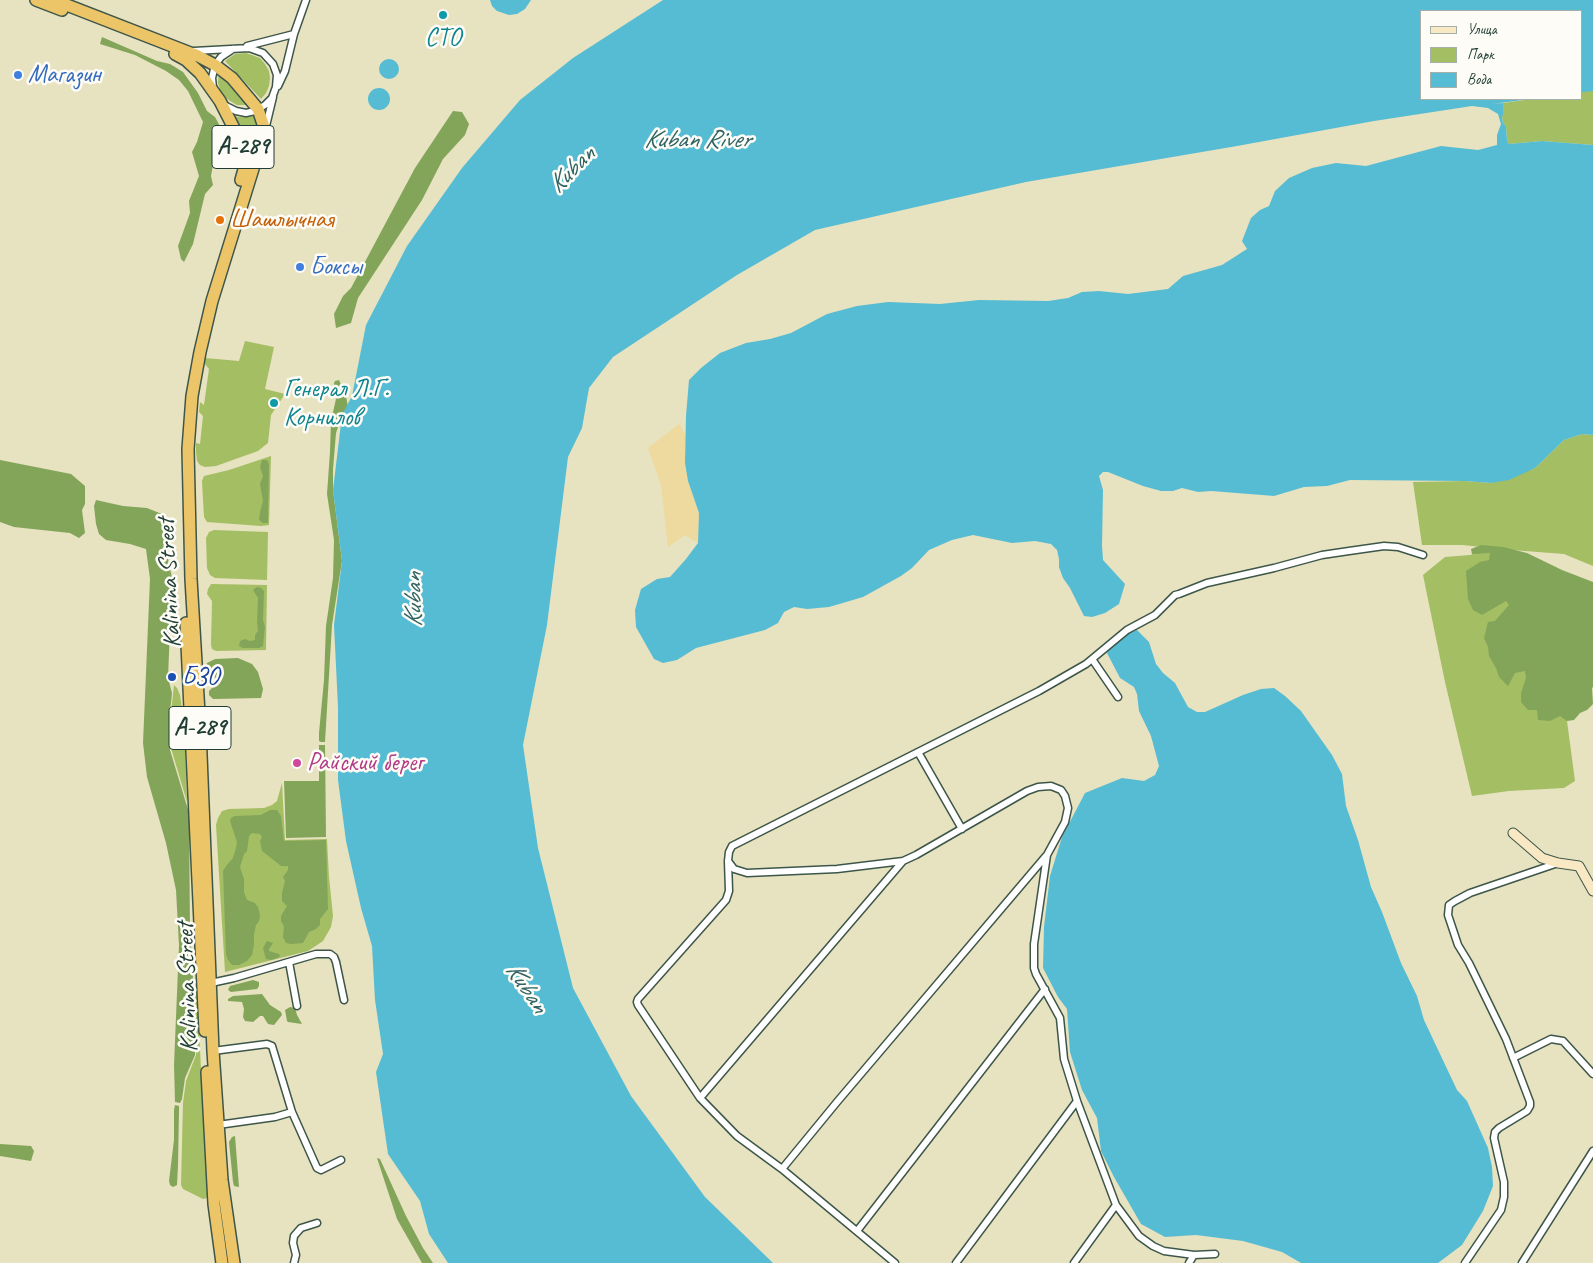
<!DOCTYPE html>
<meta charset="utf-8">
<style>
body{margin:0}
#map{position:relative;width:1593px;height:1263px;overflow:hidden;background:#e7e2c0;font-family:Caveat,sans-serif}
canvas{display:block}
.legend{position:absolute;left:1420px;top:10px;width:162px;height:90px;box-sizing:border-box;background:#fdfcf7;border:1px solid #a4b0a9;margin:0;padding:6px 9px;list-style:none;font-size:15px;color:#1f3d34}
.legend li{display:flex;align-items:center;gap:10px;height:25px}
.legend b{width:25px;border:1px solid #a4b0a9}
</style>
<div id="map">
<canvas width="1593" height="1263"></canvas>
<ul class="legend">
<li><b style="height:6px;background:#f8e8c3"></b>Улица</li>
<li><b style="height:14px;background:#a4be63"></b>Парк</li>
<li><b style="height:14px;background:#56bcd4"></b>Вода</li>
</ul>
</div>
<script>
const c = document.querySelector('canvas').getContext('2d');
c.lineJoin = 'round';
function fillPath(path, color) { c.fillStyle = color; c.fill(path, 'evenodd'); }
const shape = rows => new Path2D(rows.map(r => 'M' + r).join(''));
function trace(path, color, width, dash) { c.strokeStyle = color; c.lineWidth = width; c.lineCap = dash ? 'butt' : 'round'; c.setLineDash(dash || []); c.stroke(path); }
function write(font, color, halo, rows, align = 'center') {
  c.font = font + ' Caveat,sans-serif'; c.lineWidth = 5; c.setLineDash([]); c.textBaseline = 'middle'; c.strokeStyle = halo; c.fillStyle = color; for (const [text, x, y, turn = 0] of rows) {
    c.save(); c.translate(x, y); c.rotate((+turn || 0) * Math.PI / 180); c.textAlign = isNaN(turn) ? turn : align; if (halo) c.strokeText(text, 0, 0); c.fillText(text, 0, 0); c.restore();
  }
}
const green = shape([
 [246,53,260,58,265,64,269,71,270,78,269,86,266,93,261,99,225,61,235,54],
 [219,70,250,105,237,105,230,101,224,96,220,90,218,83],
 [1593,90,1593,145,1542,141,1509,144,1507,141,1506,126,1503,123,1502,116,1504,112,1503,109,1503,103,1532,99,1582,99,1582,91],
 [234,116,240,117,256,116,259,128,258,137,254,147],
 [245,341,274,347,265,389,285,394,271,415,268,443,258,451,216,466,205,467,200,465,197,461,196,452,196,443,200,444,203,416,199,412,200,402,204,405,209,369,204,363,205,358,239,361],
 [1582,434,1593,435,1593,566,1564,554,1499,549,1567,721,1575,781,1564,788,1509,791,1472,796,1445,682,1423,575,1445,557,1470,555,1492,548,1462,545,1422,545,1413,482,1465,481,1491,483,1535,468,1564,440],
 [271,456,269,525,261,526,207,522,204,517,202,481,204,476,229,470],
 [214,530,268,532,267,580,215,578,210,575,207,568,206,538,209,532],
 [211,584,267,585,266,650,216,651,212,649,211,645,212,601,207,594,208,589],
 [174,685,177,688,180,695,184,722,187,802,171,748,170,722],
 [282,783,285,840,327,839,329,877,333,916,331,927,323,941,308,951,225,972,216,825,218,818,222,811,229,809,264,808,272,805,277,801],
 [197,989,205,1149,208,1170,209,1194,207,1198,203,1199,183,1189,181,1185,183,1103,186,1081,196,1055,197,1043,193,1007]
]);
const forest = shape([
 [102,37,157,61,170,64,183,72,198,93,207,111,215,117,221,128,232,139,231,145,225,137,218,137,211,176,213,185,205,194,193,244,184,262,181,259,178,246,190,213,189,201,199,176,192,152,197,142,203,122,188,91,179,80,166,71,135,55,100,44],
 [453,111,462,112,469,124,465,135,443,159,422,200,358,298,351,323,336,328,334,314,343,296,351,288,415,168],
 [339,380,346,396,348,407,342,415,336,433,333,469,333,490,342,561,332,625,325,742,321,742,319,741,319,733,324,680,326,626,333,578,334,540,327,494,330,452,331,421,336,399,334,383,335,381],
 [0,460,71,474,85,486,85,504,82,510,85,533,79,538,70,533,14,527,0,522],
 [262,460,267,460,269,464,268,523,263,523,259,520,260,512,263,501,260,484,263,476,260,467],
 [96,500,123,506,147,508,162,514,164,540,172,578,168,678,172,693,169,722,170,750,189,813,190,932,193,972,192,1007,195,1039,195,1055,185,1078,182,1099,180,1103,175,1102,174,1065,179,945,176,890,166,843,147,777,143,743,150,579,146,549,130,544,106,540,99,534,96,524,94,506],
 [1481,545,1503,547,1527,553,1562,570,1593,582,1593,687,1592,688,1593,704,1587,710,1580,713,1574,720,1567,721,1560,716,1550,721,1538,720,1537,710,1528,710,1521,702,1521,693,1526,678,1525,671,1515,673,1508,686,1499,677,1496,668,1489,656,1488,647,1484,638,1488,622,1495,621,1509,605,1506,601,1482,615,1473,610,1468,599,1466,571,1480,562,1489,560,1490,553,1472,554,1471,549],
 [257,587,261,588,264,591,263,620,265,627,263,646,259,648,243,648,239,646,240,641,245,639,250,641,255,640,255,635,258,631,257,622,258,598,253,590],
 [238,658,252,664,258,672,263,689,261,698,213,699,209,695,209,691,216,684,216,680,214,677,205,677,204,670,207,663,215,659],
 [319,745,325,745,326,837,286,838,284,781,319,781],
 [270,810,277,810,281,816,284,841,326,840,328,909,320,919,320,925,316,929,309,932,303,943,291,944,286,943,283,937,284,926,281,921,281,916,287,906,282,901,282,893,285,881,283,877,288,870,288,866,281,866,262,851,260,841,262,837,260,834,252,833,249,836,247,851,244,854,240,867,244,879,244,892,247,900,255,903,258,907,260,915,259,921,256,925,254,935,254,944,252,955,247,961,239,965,232,965,228,960,226,954,223,871,226,866,233,858,236,848,237,842,230,821,231,818,235,816,261,815],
 [267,941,273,943,269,949,269,951,279,954,280,956,278,958,271,960,266,959,263,948],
 [253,980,259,982,259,986,257,989,231,992,228,990,230,986],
 [262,994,270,1005,281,1012,282,1015,274,1025,268,1024,263,1016,260,1016,253,1022,245,1021,243,1017,244,1009,242,1002,228,1001,228,999,233,996],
 [290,1007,295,1008,297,1015,302,1024,288,1022,287,1021,285,1010],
 [175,1105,179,1106,179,1110,178,1165,177,1185,173,1187,170,1185,169,1181,174,1140,174,1110],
 [235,1136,239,1187,234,1186,233,1182,229,1142,232,1137],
 [0,1144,31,1146,34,1151,31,1161,0,1156],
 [377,1158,380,1159,406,1216,423,1248,433,1263,422,1263,397,1219]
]);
const sand = shape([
 [679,424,686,435,685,463,688,481,699,513,698,543,685,535,668,547,661,485,648,448]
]);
const water = shape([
 [490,0,531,0,525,9,517,14,509,15,497,11,492,6],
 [663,0,1593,0,1593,91,1582,92,1582,11,1422,11,1422,99,1531,99,1492,104,1503,103,1503,109,1504,112,1502,117,1503,123,1506,126,1507,141,1509,144,1542,141,1593,145,1593,435,1582,434,1564,440,1535,468,1509,480,1491,483,1465,481,1350,480,1327,486,1304,487,1274,496,1262,495,1211,491,1198,492,1182,488,1173,491,1161,491,1143,486,1108,472,1103,472,1099,476,1103,490,1102,546,1103,560,1125,584,1119,604,1105,613,1092,617,1084,616,1070,588,1063,578,1059,567,1059,559,1057,550,1051,544,1035,541,1012,543,973,535,952,540,929,550,912,568,901,576,863,597,829,607,807,609,794,607,784,612,778,623,765,630,696,648,677,660,663,663,654,659,636,627,635,610,641,589,657,579,670,577,686,559,698,543,699,513,688,481,685,463,686,416,689,380,701,368,720,353,746,343,770,339,791,333,827,314,857,306,888,302,940,304,979,300,1048,301,1068,298,1082,292,1099,291,1128,294,1168,289,1183,276,1222,265,1247,249,1242,241,1251,218,1260,210,1269,206,1275,191,1289,178,1312,168,1336,163,1366,166,1441,146,1478,150,1497,145,1497,135,1501,124,1498,114,1488,108,1472,106,1374,121,1237,146,1026,182,815,230,737,275,613,357,589,388,582,428,568,457,547,625,523,745,538,848,573,988,631,1096,705,1197,773,1263,448,1263,429,1234,420,1201,388,1154,376,1072,383,1054,375,1000,372,946,361,908,346,841,338,780,338,707,334,625,342,561,333,490,342,415,352,396,366,325,407,246,462,168,520,100,573,58],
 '379 69a10 10 0 1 1 20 0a10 10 0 1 1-20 0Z',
 '368 99a11 11 0 1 1 22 0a11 11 0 1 1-22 0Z',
 [1137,630,1149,642,1156,664,1163,673,1175,683,1188,707,1197,712,1205,712,1243,695,1261,689,1274,688,1285,696,1301,711,1332,755,1342,774,1346,806,1358,840,1371,887,1382,912,1401,963,1417,996,1424,1020,1457,1090,1467,1101,1488,1148,1492,1167,1493,1186,1483,1211,1462,1245,1438,1263,1301,1263,1282,1252,1243,1241,1196,1235,1165,1237,1141,1224,1114,1177,1101,1151,1097,1118,1082,1090,1070,1052,1067,1009,1058,997,1043,968,1044,927,1050,876,1062,837,1085,793,1122,778,1144,781,1155,775,1159,766,1151,736,1139,711,1137,694,1134,687,1120,678,1107,653,1111,646,1127,634]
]);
const street = shape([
 [247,46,294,34],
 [194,51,249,48,263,53,273,64,277,75,276,87,272,98,265,105,255,111,246,113,236,111,224,105],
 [278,86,285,71,294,34,306,0],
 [213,88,212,78,215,65,221,57,233,49],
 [266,126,273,97],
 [1092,659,1118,697],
 [918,752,962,829],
 [728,861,734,869,747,873,837,869,903,861,700,1098,638,1005,637,1002,638,999,726,900,729,891,728,861,729,852,732,846,1039,691,1086,664,1127,630,1155,615,1175,595,1179,594,1207,583,1274,568,1322,555,1349,551,1384,546,1398,547,1423,555],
 [903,861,916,855,1027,791,1038,787,1051,786,1061,790,1065,796,1068,808,1065,822,1047,855,1034,944,1034,968,1036,974,1060,1018,1064,1059,1077,1101,1116,1205,1139,1236,1153,1246,1164,1251,1194,1255],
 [289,962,297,1006],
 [211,983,234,978,316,954,330,954,334,957,336,962,344,1000],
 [213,1051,267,1044,272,1046,292,1112,317,1168,321,1170,341,1160],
 [1513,1058,1551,1039,1563,1041,1593,1074],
 [700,1098,737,1136,782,1169,895,1263],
 [218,1125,275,1117,292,1112],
 [782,1169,837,1102,1046,856],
 [857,1231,1045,989],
 [294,1263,296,1255,293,1243,294,1236,301,1228,317,1223],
 [956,1263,1077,1101],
 [1074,1263,1116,1205],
 [1189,1263,1194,1255,1215,1254],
 [1465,1263,1501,1210,1504,1197,1504,1182,1494,1138,1495,1132,1499,1128,1527,1111,1530,1106,1530,1102,1506,1039,1469,963,1458,945,1448,915,1449,905,1455,901,1470,893,1558,863],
 [1522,1263,1593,1151]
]);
const secondary = shape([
 [1513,833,1542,858,1558,863,1579,866,1593,891]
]);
const highway = shape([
 [36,0,62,10],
 [54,0,198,56,215,65,232,78,258,109,265,130,212,301,200,352,192,396,188,449,191,579,200,730,213,1051,222,1180,234,1263],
 [175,54,186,60,200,73,220,101,242,144,245,155,245,166,241,180],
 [186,623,205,1031],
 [207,1072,214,1204,222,1263]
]);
const markers = [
 [443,15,5,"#0f9aa8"],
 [18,75,5,"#3f7fe0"],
 [220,220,5,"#e8710a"],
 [300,267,5,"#3f7fe0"],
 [274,403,5,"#0f9aa8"],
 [172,677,5,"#1a4fb4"],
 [297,763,5,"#d1479c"]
];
const shields = [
 [243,147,62],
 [200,728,62]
];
const shieldNames = [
 ["А-289",243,147],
 ["А-289",200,728]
];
const cultureNames = [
 ["СТО",443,38],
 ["Генерал Л.Г.",284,389,"left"],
 ["Корнилов",284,418,"left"]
];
const shopNames = [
 ["Магазин",28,75],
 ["Боксы",310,267]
];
const foodNames = [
 ["Шашлычная",230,220]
];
const streetNames = [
 ["Kalinina Street",170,583,-93],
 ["Kalinina Street",188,987,-92]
];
const transitNames = [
 ["БЗО",182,677]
];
const hotelNames = [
 ["Райский берег",307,763]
];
const waterNames = [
 ["Kuban River",697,140],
 ["Kuban",572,170,-45],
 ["Kuban",414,600,-90],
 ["Kuban",526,988,56]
];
fillPath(green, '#a4be63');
fillPath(forest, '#83a559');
fillPath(sand, '#eeda9e');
fillPath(water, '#56bcd4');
trace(street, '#3d5649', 9);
trace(secondary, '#3d5649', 11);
trace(highway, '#3d5649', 14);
trace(street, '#fff', 6);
trace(secondary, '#f8e8c3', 9);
trace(highway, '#edc569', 11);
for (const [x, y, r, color] of markers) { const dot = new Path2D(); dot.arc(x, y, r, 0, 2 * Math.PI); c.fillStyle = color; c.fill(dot); trace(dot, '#fdfcf7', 2); }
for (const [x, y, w] of shields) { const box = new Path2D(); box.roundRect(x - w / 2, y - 21.5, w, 43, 4); c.fillStyle = '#fdfcf7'; c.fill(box); trace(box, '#1f3d34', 1); }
write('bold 24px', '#1f3d34', null, shieldNames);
write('25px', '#0d838f', '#fdfcf7', cultureNames);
write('25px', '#366cbe', '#fdfcf7', shopNames, 'left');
write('25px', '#c56008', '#fdfcf7', foodNames, 'left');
write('25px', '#1f3d34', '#fdfcf7', streetNames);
write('25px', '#164399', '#fdfcf7', transitNames, 'left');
write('25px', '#b23c85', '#fdfcf7', hotelNames, 'left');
write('italic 26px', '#306364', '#fdfcf7', waterNames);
</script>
